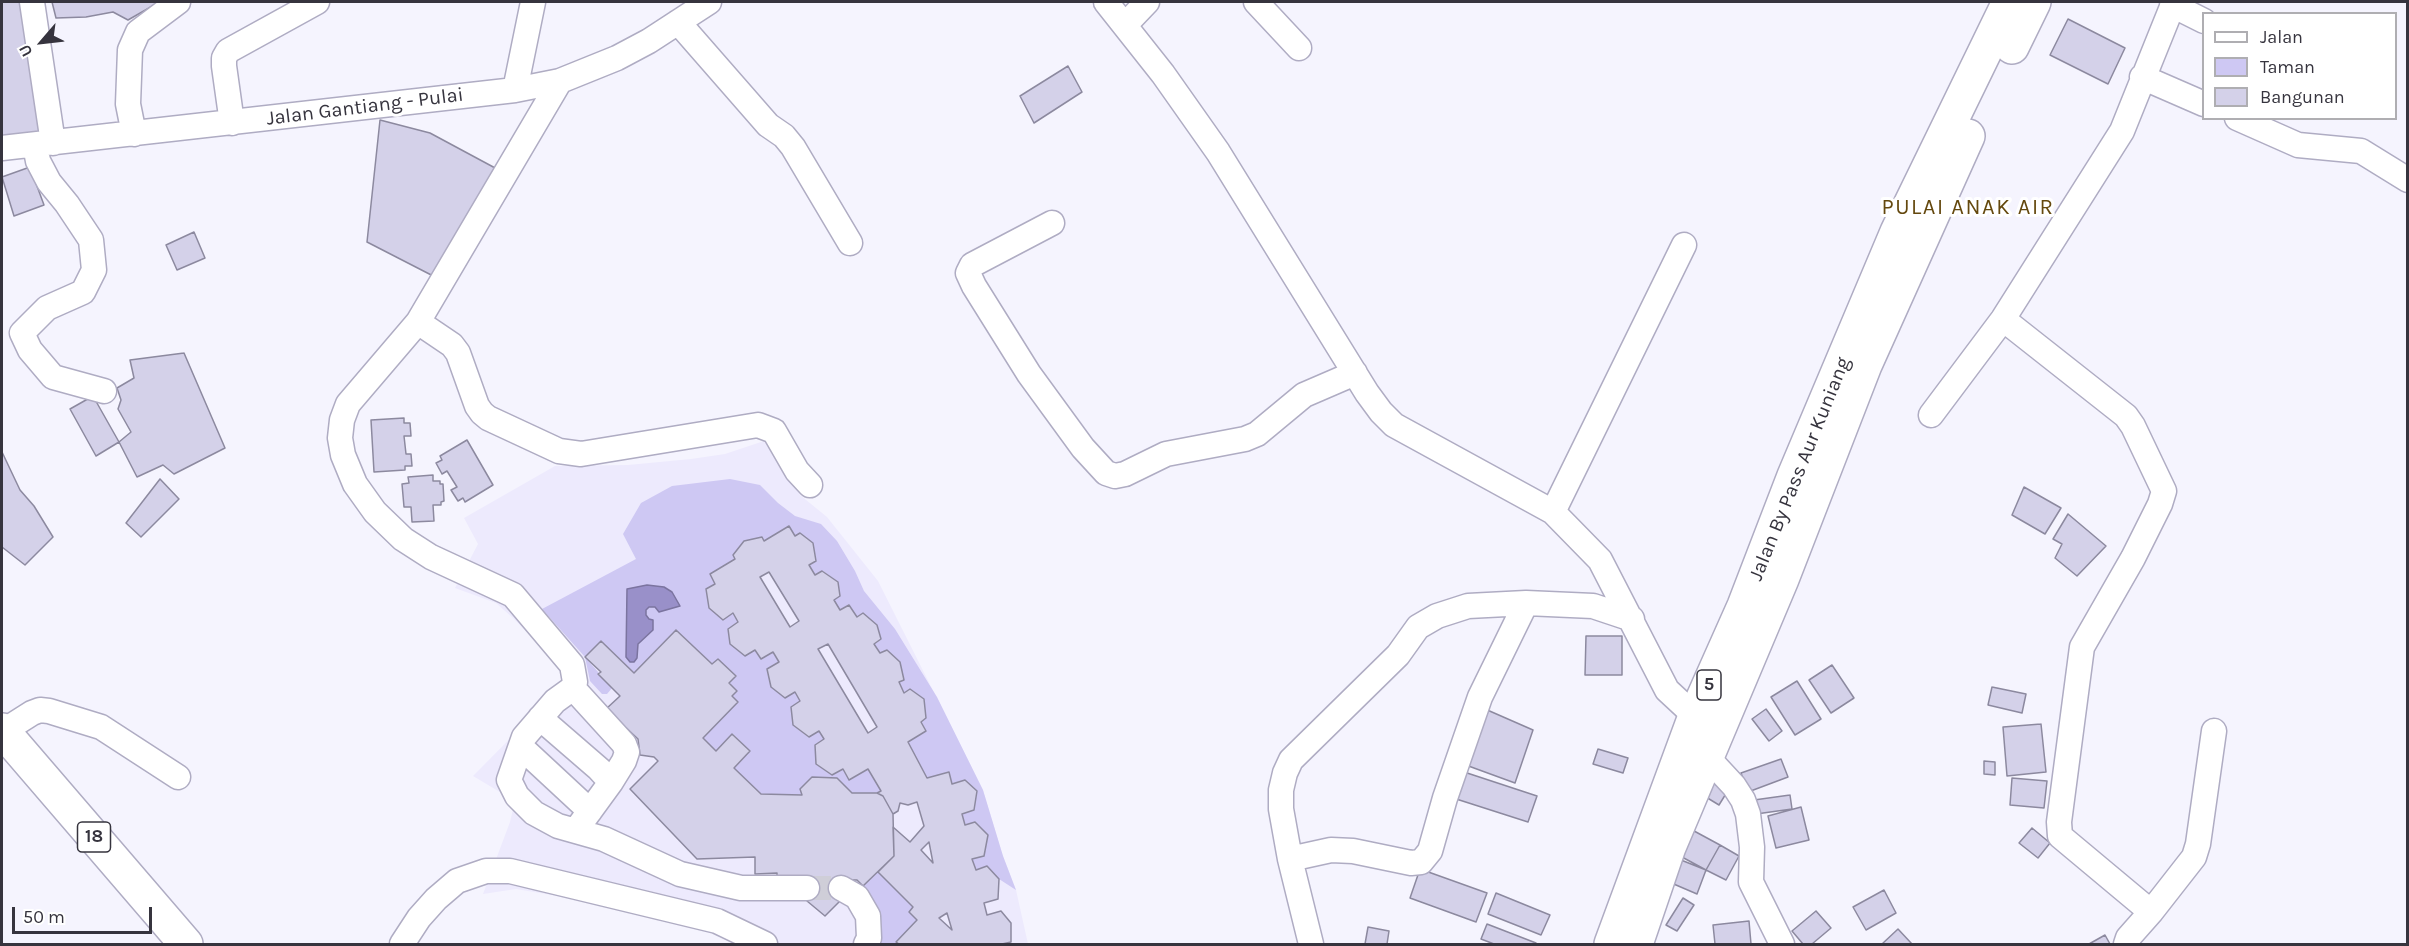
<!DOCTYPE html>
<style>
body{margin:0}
#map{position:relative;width:2409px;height:946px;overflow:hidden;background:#f5f4fe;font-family:Karla,sans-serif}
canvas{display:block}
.frame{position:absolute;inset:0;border:3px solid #36343e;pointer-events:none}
.legend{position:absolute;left:2202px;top:12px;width:195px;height:108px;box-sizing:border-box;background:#fff;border:2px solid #afaeb2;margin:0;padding:8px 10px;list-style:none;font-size:18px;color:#36343e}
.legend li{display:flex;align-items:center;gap:12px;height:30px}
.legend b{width:30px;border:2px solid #afaeb2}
.north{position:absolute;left:12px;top:12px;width:60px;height:60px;-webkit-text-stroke:4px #fff;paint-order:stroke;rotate:242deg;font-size:16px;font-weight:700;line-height:24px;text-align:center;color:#36343e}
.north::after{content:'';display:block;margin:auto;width:21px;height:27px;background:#36343e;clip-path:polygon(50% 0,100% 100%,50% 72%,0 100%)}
.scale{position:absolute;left:12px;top:907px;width:140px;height:27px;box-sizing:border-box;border:3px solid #36343e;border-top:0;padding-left:8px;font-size:18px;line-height:21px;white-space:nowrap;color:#36343e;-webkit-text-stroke:4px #fff;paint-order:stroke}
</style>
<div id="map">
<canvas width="2409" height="946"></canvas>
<div class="frame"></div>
<ul class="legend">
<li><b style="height:8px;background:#fff"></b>Jalan</li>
<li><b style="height:16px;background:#cec8f3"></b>Taman</li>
<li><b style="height:16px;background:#d4d1e9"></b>Bangunan</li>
</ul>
<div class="north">U</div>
<div class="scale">50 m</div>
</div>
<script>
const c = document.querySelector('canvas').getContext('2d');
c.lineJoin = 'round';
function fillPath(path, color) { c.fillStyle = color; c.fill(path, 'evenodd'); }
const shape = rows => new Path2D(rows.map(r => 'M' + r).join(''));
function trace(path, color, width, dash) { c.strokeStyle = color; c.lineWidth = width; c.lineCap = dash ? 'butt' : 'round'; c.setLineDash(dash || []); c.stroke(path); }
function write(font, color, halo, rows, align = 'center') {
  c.font = font + ' Karla,sans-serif'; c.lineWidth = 6; c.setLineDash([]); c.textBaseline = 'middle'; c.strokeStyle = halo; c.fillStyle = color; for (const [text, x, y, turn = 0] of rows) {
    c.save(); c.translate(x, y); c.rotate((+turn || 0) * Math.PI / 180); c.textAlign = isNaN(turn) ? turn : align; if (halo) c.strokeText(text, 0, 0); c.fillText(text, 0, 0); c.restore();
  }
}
const built = shape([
 [764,441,771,442,800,495,827,517,878,581,983,790,1003,856,1016,890,1028,944,753,944,739,936,612,905,516,889,483,894,510,822,515,801,473,776,570,678,567,672,513,618,496,603,455,588,478,544,464,518,555,466,628,465,691,459,725,454]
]);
const green = shape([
 [730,479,760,485,778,503,795,516,821,524,837,541,855,571,864,591,895,629,937,697,983,790,1003,856,1016,890,999,879,987,867,976,870,972,859,984,856,988,835,975,822,965,825,962,814,974,810,977,791,965,780,952,784,949,772,927,778,908,742,926,731,921,722,926,718,924,699,910,689,904,693,899,682,903,680,900,662,887,650,880,653,874,644,881,639,877,625,863,613,857,617,840,610,834,600,840,596,838,582,823,571,815,575,809,565,816,560,813,543,800,533,795,536,789,526,764,541,762,537,744,541,733,555,735,559,710,574,715,584,706,589,709,608,723,620,733,613,738,622,729,629,730,644,745,656,755,650,773,652,779,662,767,669,771,687,785,698,795,692,800,701,791,707,793,725,808,737,819,731,824,739,815,745,816,764,832,775,843,769,850,780,868,769,881,791,877,793,852,793,837,778,812,777,800,789,802,795,761,794,734,768,750,751,733,734,716,751,703,738,738,702,732,696,737,691,729,683,736,676,718,659,712,664,676,630,634,673,601,641,585,657,612,688,607,694,602,694,590,681,585,657,542,609,636,559,623,534,641,503,672,486],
 [878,872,913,907,909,912,917,920,897,942,899,944,877,944,873,901,863,886]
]);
const water = shape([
 [647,585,664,587,672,592,680,606,659,612,655,607,649,607,646,610,646,615,649,619,653,620,653,630,638,644,637,658,634,662,630,662,626,657,627,589,647,585]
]);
const building = shape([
 [2,2,28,2,51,131,2,139,2,2],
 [52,2,155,2,156,4,128,20,113,12,86,17,56,18,52,2],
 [2068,19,2125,48,2108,84,2050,55,2068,19],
 [1068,66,1082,92,1034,123,1020,96,1068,66],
 [380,120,430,133,497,169,441,280,367,242,380,120],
 [30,167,44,205,14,216,2,177,30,167],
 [194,232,205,258,177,270,166,245,194,232],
 [184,353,225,448,174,474,163,465,137,477,119,442,131,432,118,409,121,400,117,388,134,378,130,360,184,353],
 [93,396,119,442,96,456,70,409,93,396],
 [404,418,404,423,410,423,411,436,404,436,406,454,411,454,412,466,405,466,405,470,374,472,371,420,404,418],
 [467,440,493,485,465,502,463,498,458,501,451,490,457,487,447,471,442,474,436,463,442,460,440,456,467,440],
 [2,452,20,490,34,506,53,537,25,565,2,547,2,452],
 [433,475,433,481,440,481,440,484,443,484,444,501,441,502,441,505,433,505,434,521,412,522,411,507,404,507,402,484,409,483,408,477,433,475],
 [160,479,179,499,141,537,126,523,160,479],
 [2024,487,2061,508,2045,534,2012,515,2024,487],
 [2068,514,2106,546,2077,576,2055,558,2062,544,2053,539,2068,514],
 [789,526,795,536,800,533,813,543,816,561,809,565,815,575,822,571,838,582,840,596,834,600,840,610,849,605,857,617,863,613,877,625,881,639,874,644,880,653,887,650,900,662,904,680,899,682,904,693,910,689,924,699,926,718,921,722,926,731,908,742,927,778,949,772,952,784,965,780,977,791,974,810,962,814,965,825,975,822,988,835,984,856,972,859,976,870,987,866,999,879,998,899,984,903,987,915,1001,911,1011,923,1011,942,1002,944,899,944,896,942,917,920,909,912,913,907,878,872,894,856,893,827,910,842,924,826,917,802,908,805,900,803,898,811,893,814,883,796,877,793,881,791,868,769,849,780,843,769,832,775,816,764,815,745,824,739,819,731,809,737,793,725,791,707,800,701,795,692,785,698,771,687,767,669,779,662,773,652,761,659,755,650,745,656,730,644,728,629,738,622,733,613,723,620,709,608,706,589,715,584,710,574,735,559,733,555,744,541,762,537,764,541,789,526],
 [769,572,799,621,790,627,760,577,769,572],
 [828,644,877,727,868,733,818,649,828,644],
 [929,842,933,863,921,850,929,842],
 [947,913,952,930,939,918,947,913],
 [676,630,712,664,718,659,736,676,729,683,737,691,732,696,738,702,703,738,716,751,732,734,750,751,734,768,761,794,802,795,800,789,812,777,837,778,852,793,877,793,883,796,893,814,894,856,863,886,857,880,841,880,841,900,825,916,807,901,807,880,777,880,777,873,755,874,755,857,697,859,630,789,658,761,654,757,640,755,638,739,606,709,620,696,598,674,601,672,585,657,601,641,634,673,676,630],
 [1586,636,1622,636,1622,675,1585,675,1586,636],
 [1832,665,1854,698,1831,713,1809,680,1832,665],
 [1797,681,1821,719,1795,735,1771,697,1797,681],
 [1992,687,2026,694,2022,713,1988,705,1992,687],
 [1485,709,1533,730,1515,783,1463,764,1485,709],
 [1766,709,1782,731,1769,741,1752,719,1766,709],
 [2041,724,2046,772,2007,776,2003,727,2041,724],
 [1598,749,1628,758,1623,773,1593,764,1598,749],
 [1781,759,1788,777,1748,792,1741,773,1781,759],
 [1984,761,1995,762,1995,775,1984,774,1984,761],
 [1458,770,1537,796,1528,822,1450,797,1458,770],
 [1704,777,1727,792,1719,805,1696,791,1704,777],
 [2012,778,2047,781,2044,808,2010,805,2012,778],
 [1790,795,1792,809,1756,814,1754,800,1790,795],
 [1801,807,1809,840,1776,848,1768,816,1801,807],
 [1683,825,1720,845,1706,870,1669,850,1683,825],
 [2032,828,2050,843,2038,858,2019,843,2032,828],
 [1720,845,1739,856,1726,880,1706,870,1720,845],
 [1671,856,1706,870,1697,894,1662,879,1671,856],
 [1420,869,1487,893,1476,922,1410,898,1420,869],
 [1884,890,1896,913,1866,930,1853,907,1884,890],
 [1496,893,1550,915,1541,935,1488,914,1496,893],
 [1683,898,1694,905,1677,931,1666,925,1683,898],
 [1816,911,1831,928,1812,944,1803,944,1792,931,1816,911],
 [1749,921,1751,944,1715,944,1713,925,1749,921],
 [1487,924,1536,943,1536,944,1494,944,1481,939,1487,924],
 [1368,927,1389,931,1387,944,1365,944,1368,927],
 [1898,929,1912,944,1882,944,1898,929],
 [2105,935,2110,944,2089,944,2105,935]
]);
const minorTunnel = shape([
 [807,888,841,888]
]);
const minor = shape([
 [32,2,53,143],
 [1106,2,1163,74,1218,152,1367,393,1381,412,1394,425,1553,512,1600,560,1667,690,1695,716],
 [1256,2,1299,48],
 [2172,5,2204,21],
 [678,22,768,125,784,136,793,147,850,243],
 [1125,25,1147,2],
 [2142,77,2204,104],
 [560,81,418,322,348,404,342,420,340,438,343,455,355,484,375,512,403,539,431,557,513,595,572,665,575,682,573,688,555,701,524,737,509,780,517,796,534,813,558,826,604,839,680,874,741,888,807,888],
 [515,90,533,2],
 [2237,118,2298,145,2361,151,2408,180],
 [232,123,224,66,224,58,228,51,317,2],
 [134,134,128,104,130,50,138,32,178,2],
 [35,145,38,161,49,182,67,204,91,240,94,270,83,292,47,308,22,333,30,350,53,377,104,391],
 [2,148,515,90,560,81,617,58,649,41,709,2],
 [1052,223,972,265,968,273,974,286,1029,374,1083,448,1106,473,1115,476,1125,474,1166,454,1245,439,1257,434,1304,395,1355,373],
 [2003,319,2126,416,2133,426,2164,491,2160,504,2133,558,2082,647,2059,822,2060,836,2151,912],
 [418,322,452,345,458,353,477,406,482,413,488,418,559,451,581,454,758,425,774,431,797,471,810,485],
 [1931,415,2003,319,2122,131,2174,2],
 [1553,512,1684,245],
 [573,688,624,744,627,752,624,761,611,782,576,830],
 [540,718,599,769,611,782],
 [2,732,32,713,40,710,49,711,101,727,178,777],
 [521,747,590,811],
 [1708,758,1734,786,1743,800,1748,814,1752,847,1751,882,1782,944],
 [1290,859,1331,850,1353,851,1411,863,1421,862,1430,851,1445,798,1480,697,1526,603],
 [841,888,857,897,868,916,869,938,866,944],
 [402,944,419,918,436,899,457,881,486,871,510,871,717,921,765,944],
 [1311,944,1290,859,1281,809,1281,790,1285,773,1291,760,1398,655,1418,627,1437,616,1468,606,1526,603,1593,606,1632,619],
 [2126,944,2128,938,2151,912,2194,857,2198,844,2214,731]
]);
const highway = shape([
 [2012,47,2034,2],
 [2,730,186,944],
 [1611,944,1695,716,1744,606,1794,476,1897,232,2009,2],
 [1636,944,1669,847,1782,579,1865,365,1968,136]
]);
const shields = [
 [1709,685,24],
 [94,837,33]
];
const shieldNames = [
 ["5",1709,685],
 ["18",94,837]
];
const streetNames = [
 ["Jalan Gantiang - Pulai",365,107,-7],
 ["Jalan By Pass Aur Kuniang",1800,469,-68]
];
const quarterNames = [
 ["PULAI ANAK AIR",1968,208]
];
fillPath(built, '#edeafd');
fillPath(green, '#cec8f3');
fillPath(water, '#9990c9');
trace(water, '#7b749f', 1.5);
fillPath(building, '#d4d1e9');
trace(building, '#8c899f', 1.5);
trace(minorTunnel, '#cfced8', 24, [24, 12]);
trace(minor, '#afacc3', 27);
trace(highway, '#afacc3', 36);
trace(minor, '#fff', 24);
trace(highway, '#fff', 33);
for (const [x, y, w] of shields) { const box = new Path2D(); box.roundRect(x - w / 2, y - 15, w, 30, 4.5); c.fillStyle = '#fff'; c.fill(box); trace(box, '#36343e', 1.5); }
write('bold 18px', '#36343e', null, shieldNames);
write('20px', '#36343e', '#fff', streetNames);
c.letterSpacing = '1.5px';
write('22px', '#64480e', '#fff', quarterNames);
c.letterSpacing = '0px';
</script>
